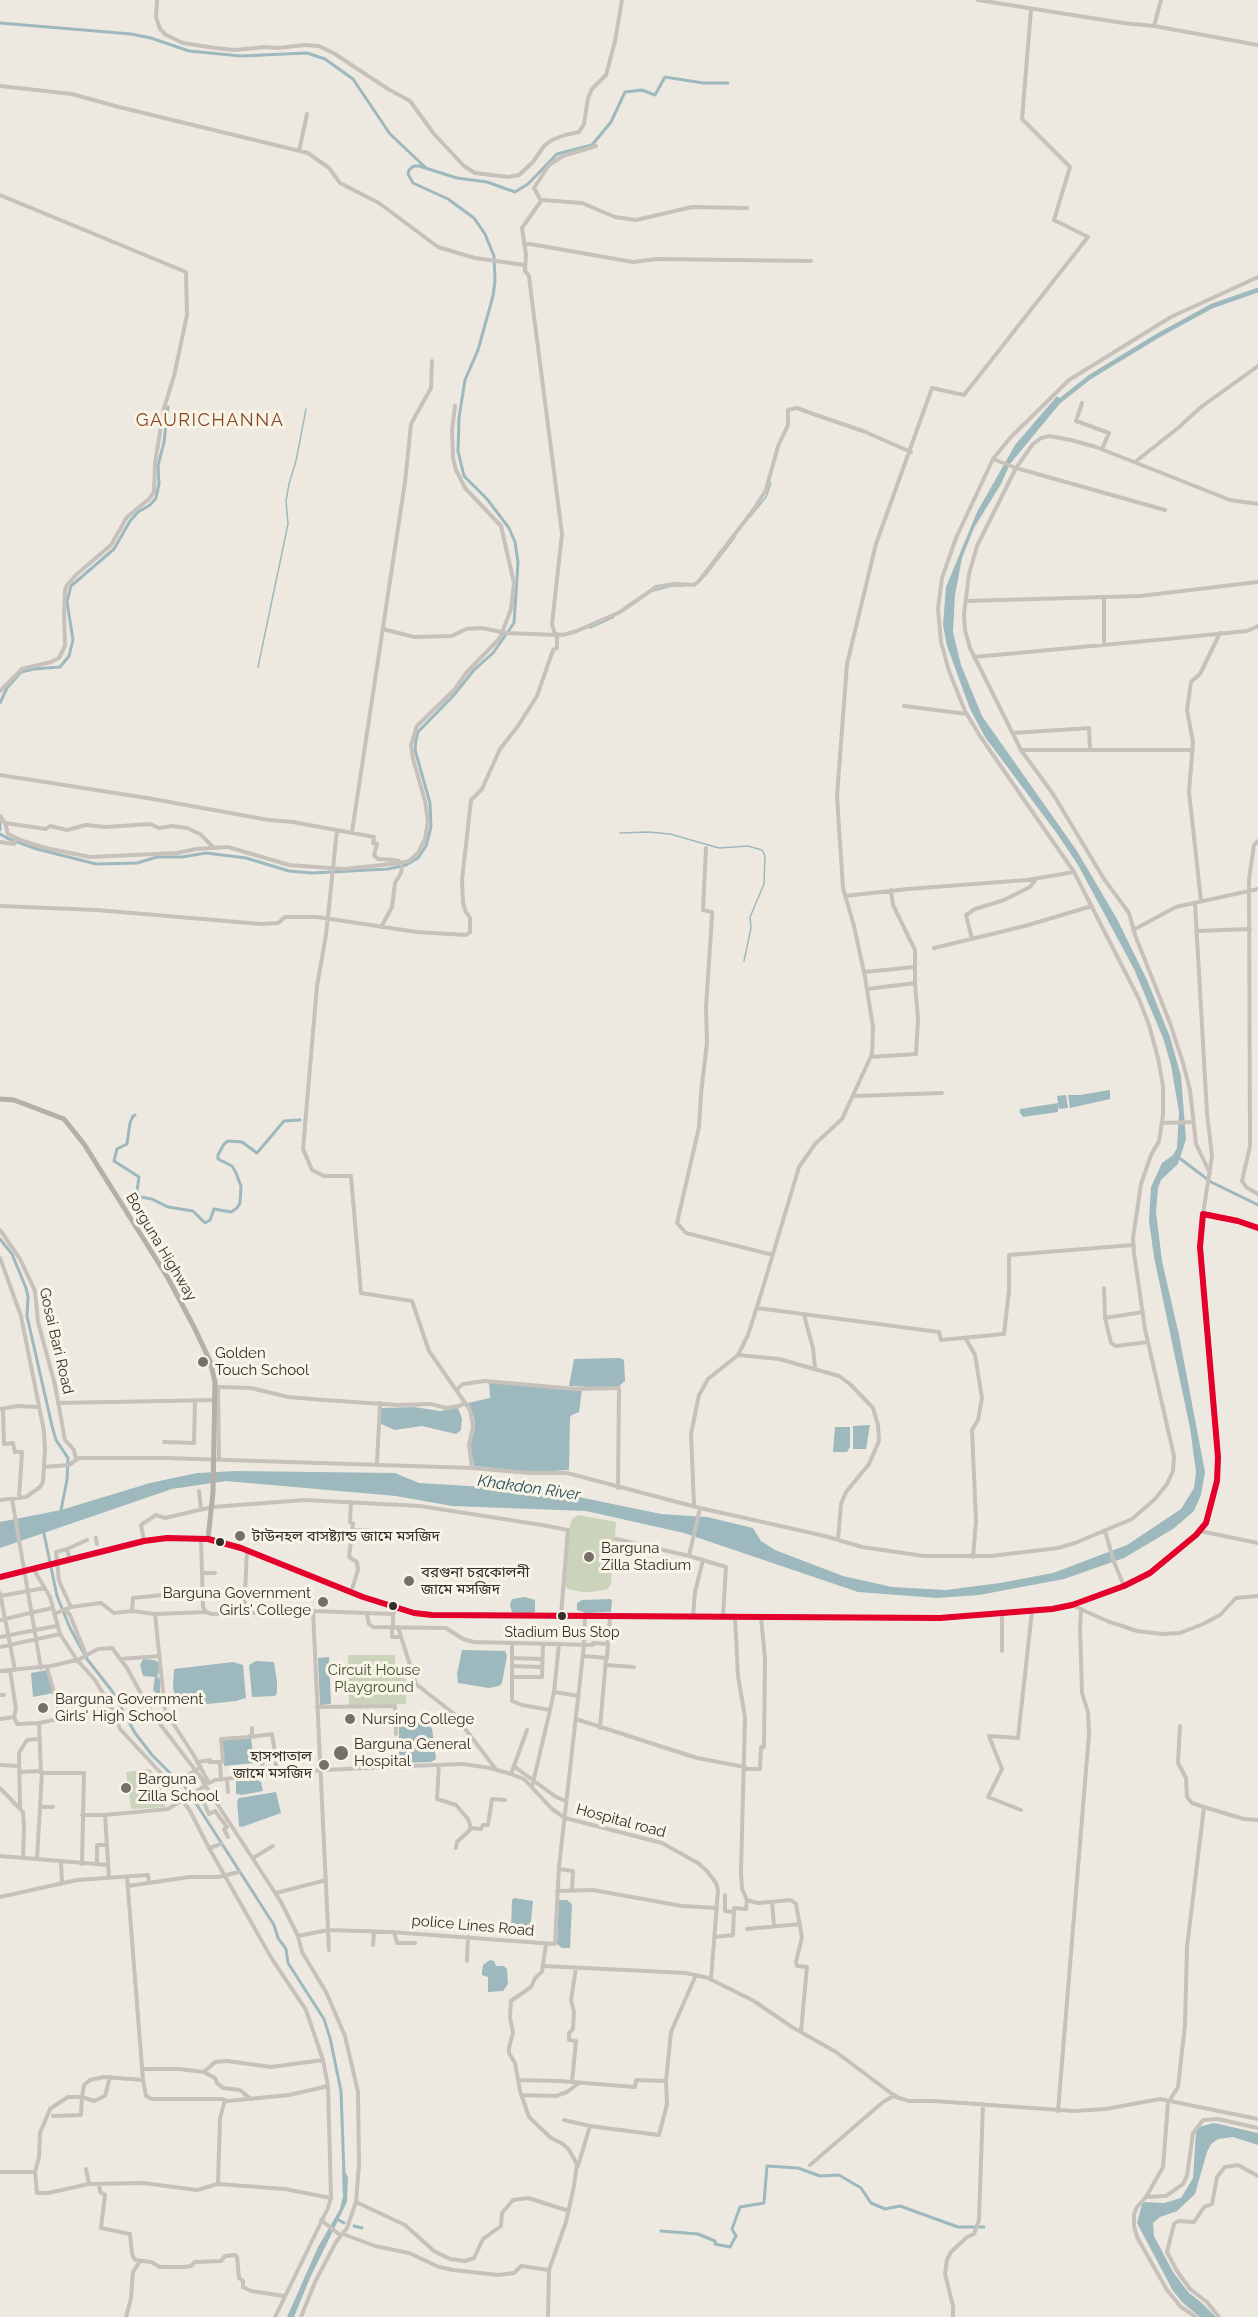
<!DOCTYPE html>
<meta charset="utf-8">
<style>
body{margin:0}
canvas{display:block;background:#ede9e1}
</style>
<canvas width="1258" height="2317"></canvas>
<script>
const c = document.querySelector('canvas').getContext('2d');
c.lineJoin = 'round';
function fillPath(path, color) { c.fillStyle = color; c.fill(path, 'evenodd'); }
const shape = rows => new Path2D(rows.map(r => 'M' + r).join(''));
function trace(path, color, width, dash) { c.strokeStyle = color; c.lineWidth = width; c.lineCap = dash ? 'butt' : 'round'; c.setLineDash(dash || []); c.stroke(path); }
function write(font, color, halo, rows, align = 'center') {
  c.font = font + ' Raleway,"Noto Sans Bengali",sans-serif'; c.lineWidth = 6; c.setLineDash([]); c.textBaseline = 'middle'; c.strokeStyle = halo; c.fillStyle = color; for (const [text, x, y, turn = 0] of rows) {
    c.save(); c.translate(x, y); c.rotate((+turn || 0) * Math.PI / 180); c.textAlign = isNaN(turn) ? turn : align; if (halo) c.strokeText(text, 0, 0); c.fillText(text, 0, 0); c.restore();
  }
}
const green = shape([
 [578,1515,616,1522,611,1584,608,1589,592,1592,582,1592,569,1589,563,1585,570,1525,572,1519],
 [348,1655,395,1655,395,1666,405,1666,406,1704,349,1705],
 [150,1769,159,1781,165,1807,131,1809,126,1772]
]);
const water = shape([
 [1057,396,1062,401,1010,464,1001,484,974,528,962,558,955,595,953,632,961,665,982,716,1077,851,1117,919,1147,980,1170,1037,1181,1076,1186,1139,1178,1164,1161,1180,1158,1188,1156,1212,1162,1261,1179,1335,1205,1472,1201,1495,1194,1511,1173,1529,1124,1558,1064,1579,979,1595,937,1598,858,1592,684,1533,586,1511,452,1506,396,1496,226,1481,172,1489,0,1548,0,1522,61,1510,150,1483,197,1473,236,1471,395,1473,419,1483,518,1489,574,1496,661,1514,707,1517,753,1528,761,1541,775,1550,843,1576,892,1587,946,1590,1000,1583,1053,1573,1127,1545,1181,1509,1194,1488,1196,1472,1190,1428,1154,1257,1149,1221,1151,1187,1162,1163,1173,1155,1177,1148,1179,1112,1171,1065,1163,1038,1134,969,1078,865,1058,835,985,737,970,709,947,646,943,625,946,587,977,512,1015,445],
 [1110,1090,1110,1099,1070,1108,1068,1095,1080,1095],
 [1066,1095,1068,1108,1059,1109,1058,1105,1058,1112,1023,1117,1020,1113,1020,1109,1058,1103,1057,1096],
 [620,1358,624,1360,625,1381,617,1388,569,1386,574,1359],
 [489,1383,582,1390,579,1412,572,1415,570,1417,569,1470,531,1472,474,1466,470,1444,475,1428,474,1418,468,1403,490,1398],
 [414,1407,440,1411,458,1408,462,1419,461,1430,456,1434,422,1426,395,1430,381,1424,381,1408],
 [870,1425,866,1449,853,1449,853,1426],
 [835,1427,850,1427,850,1447,847,1452,833,1452],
 [525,1597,535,1600,535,1612,529,1614,512,1612,510,1605,512,1599],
 [610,1599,612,1600,611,1612,586,1613,577,1610,577,1603,582,1600],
 [462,1650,505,1651,507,1656,502,1683,499,1686,489,1688,458,1683,457,1674],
 [329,1657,331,1704,320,1705,318,1658],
 [143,1659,154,1660,158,1662,160,1670,157,1676,160,1679,160,1693,157,1694,153,1690,155,1677,143,1676,140,1665],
 [256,1661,274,1662,277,1681,277,1693,275,1696,252,1697,249,1665],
 [233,1662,243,1665,246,1698,236,1701,198,1705,178,1706,176,1703,173,1687,174,1669],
 [48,1670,53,1693,33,1697,31,1673],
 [421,1721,432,1728,436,1759,431,1762,401,1763,399,1762,399,1724],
 [251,1737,254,1763,224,1766,222,1740],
 [255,1779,261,1782,263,1791,242,1795,236,1794,236,1781],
 [276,1792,281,1813,242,1827,239,1826,237,1801,239,1798],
 [514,1898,533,1901,530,1931,511,1930,512,1900],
 [559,1900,567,1900,572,1904,570,1948,562,1948,557,1944],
 [490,1960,494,1961,496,1966,504,1966,507,1969,508,1984,503,1991,488,1992,488,1977,482,1975,482,1972,483,1965],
 [1214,2123,1258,2133,1258,2145,1233,2137,1218,2139,1211,2144,1207,2152,1195,2194,1177,2211,1160,2217,1153,2223,1154,2236,1173,2272,1189,2293,1202,2303,1216,2317,1200,2317,1183,2303,1173,2291,1137,2223,1142,2204,1145,2202,1164,2203,1181,2198,1193,2178,1196,2132,1199,2127],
 [342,2171,346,2173,348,2178,347,2202,310,2278,294,2317,287,2317,318,2247,340,2209,343,2196]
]);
const stream = shape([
 [750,517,766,497,771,483],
 [705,576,735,537],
 [653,591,671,586,683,586],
 [590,628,614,617],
 [258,667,288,524,286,501,289,484,296,461,306,409],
 [620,833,648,832,670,834,719,848,748,846,762,850,765,856,764,884,750,917,751,928,744,961]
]);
const canal = shape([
 [0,23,131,34,151,38,189,51,241,56,307,53,325,59,353,79,390,134,425,167],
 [0,703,7,688,21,672,34,669,60,667,69,656,73,640,67,602,71,586,114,549,130,521,138,512,150,505,156,498,159,484,158,466,164,442,168,407],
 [0,822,0,830],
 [0,834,9,839,37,849,96,864,137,863,157,857,182,857,206,853,246,858,289,871,312,873,388,869,406,865,418,858,426,846,431,827,430,803,415,750,416,740,418,732,453,696,474,670,493,653,514,623,518,562,515,542,509,528,487,499,464,476,458,451,459,418,465,380,478,350,493,296,495,281,494,256,485,234,474,218,448,199,413,183,408,174,409,170,414,166,419,166,457,178,487,182,515,192,528,184,557,154,592,145,611,122,625,92,642,90,655,95,665,77,703,83,728,83],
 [135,1115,133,1116,130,1123,127,1144,117,1149,114,1161,139,1177,137,1191,140,1197,152,1199,168,1207,193,1211,205,1223,210,1220,214,1209,231,1212,237,1208,240,1203,241,1186,236,1173,232,1166,218,1159,218,1155,224,1144,228,1141,242,1142,257,1153,284,1121,300,1120],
 [1178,1157,1211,1182,1258,1205],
 [0,1239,12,1254,26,1288,28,1297,27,1316,52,1426,56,1440,68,1458,67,1480,61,1510],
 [43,1529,57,1596,70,1628,87,1659,112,1691,135,1733,152,1755,176,1779,181,1781,190,1794,274,1925,278,1938,286,1949,288,1963,324,2019,330,2038,341,2091,344,2174],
 [337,2219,344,2223],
 [354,2226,362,2228],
 [661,2231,698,2234,715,2241,715,2244,730,2247,736,2236,732,2229,740,2207,764,2203,767,2166,798,2168,820,2176,839,2175,861,2188,871,2203,885,2209,900,2206,958,2227,984,2227]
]);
const river = shape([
 [1057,403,1090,377,1159,335,1212,306,1258,290]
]);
const minor = shape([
 [157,0,156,17,160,29,166,35,183,43,215,48,235,50,265,47,278,48,304,45,319,46,335,54,388,89,410,101,434,134,464,166,475,173,508,177,519,175,533,162,544,146,552,140,565,135,579,132,584,124,588,98,592,89,606,75,615,41,622,0],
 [978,0,1123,23,1154,26,1161,0],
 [1154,26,1258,45],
 [0,86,72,94,119,107,308,153,329,168,340,183,379,203,438,247,475,258,524,265],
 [596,146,563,156,549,165,534,188,541,201,522,228,526,255,525,271,529,276,531,293,562,534,552,624,555,634,563,635,577,631,620,612,656,587,674,584,694,585,699,581,754,509,766,490,778,446,788,425,788,410,797,408,816,415,863,431,911,452],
 [299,151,307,114],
 [0,195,186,272,187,315,174,376,164,408,155,463,154,492,149,499,127,517,111,545,77,574,67,585,65,591,64,613,65,646,59,658,51,662,22,669,0,691],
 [542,200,582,203,615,217,636,220,692,207,747,208],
 [524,245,530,244,633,262,657,259,811,261],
 [1082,403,1076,421,1109,433,1102,449],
 [993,459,1016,468,1165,510],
 [1135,462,1178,428,1201,407,1258,366],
 [1104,598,1104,645],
 [966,601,1140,596,1258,582],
 [974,657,1167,639,1247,631,1258,626],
 [904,706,967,714],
 [1013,733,1089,728,1090,749],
 [1022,750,1193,750],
 [0,775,147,798,269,820,293,822,374,837,373,843,377,844,374,855,378,859,395,860,399,861,402,866,401,873,395,883,392,907,381,927],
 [0,816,5,823,8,834,23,841,46,848,90,857,177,853,196,849,228,847,289,865,344,869,400,863,409,861,418,853,425,839,428,821,425,801,413,759,411,745,417,726,455,689,466,673,500,638,511,609,514,583,501,526,465,488,456,470,453,458,452,431,455,406],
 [5,823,46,829,50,826,67,830,86,825,106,827,150,824,159,828,172,826,187,828,200,834,214,848],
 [337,830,326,935,317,986,303,1149,312,1170,324,1176,351,1176,361,1293,412,1301,429,1351,470,1410,473,1427,469,1445,472,1468],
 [352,832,405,482,411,424,431,388,432,361],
 [1258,841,1254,845,1249,879,1250,1146,1242,1181,1246,1187,1258,1194],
 [0,842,14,844,16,838],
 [706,848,703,910,712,912,712,916,706,1007,707,1042,701,1094,699,1127,677,1223,686,1233,773,1255],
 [1074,872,980,736,965,711,949,671,941,642,938,609,942,578,956,538,993,459,1010,438,1069,380,1171,317,1258,277],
 [1201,901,1189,792,1193,742,1187,710,1191,682,1200,674,1220,633],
 [1195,903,1207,1113,1212,1156,1203,1214],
 [0,906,97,910,261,924,278,923,285,917,317,917,417,932,466,935,470,932,470,918,466,912,463,903,462,880,471,800,482,789,500,749,518,726,537,696,553,650,557,648,557,635,506,633,482,628,466,629,452,636,414,637,383,629],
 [1133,930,1176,907,1258,889],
 [1196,931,1250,929],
 [972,939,966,915,975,909,1004,900,1030,887,1036,879],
 [934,948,1025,926,1092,906],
 [864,972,915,967,915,950,893,905,891,890],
 [915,983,915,967],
 [867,989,915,983,918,1019,916,1054,871,1057],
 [854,1096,942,1093],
 [1162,1123,1193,1122],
 [1210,1173,1196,1144,1190,1090,1183,1063,1170,1023,1135,935,1129,913,1104,879,1053,794,1021,750,970,648,965,630,964,614,969,574,977,546,1016,468,1033,444,1041,438,1049,436,1071,440,1096,447,1230,500,1258,504],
 [0,1230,20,1259,35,1291,38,1322,55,1385,65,1440,74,1450,76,1460],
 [0,1258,21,1316,44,1431,45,1450,43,1482,40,1487,26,1497,0,1500],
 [1104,1288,1105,1318,1111,1343,1116,1346,1148,1342],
 [757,1308,939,1332,941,1340,1004,1334,1009,1291,1009,1255,1133,1245],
 [804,1315,813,1348,815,1368],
 [1105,1318,1143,1312],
 [966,1339,975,1355,982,1398,978,1420,972,1430,976,1521,973,1557],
 [738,1355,779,1359,839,1376,850,1384,873,1408,878,1425,879,1441,869,1464,846,1492,841,1504,838,1540],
 [456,1390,463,1384,485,1381,576,1389,619,1388,618,1488],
 [58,1403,215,1400],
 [0,1409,17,1406,39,1407],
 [3,1409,4,1444,13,1443,15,1452,22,1452,19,1498],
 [164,1442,194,1443,195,1400],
 [219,1459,218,1387,251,1388,288,1397,324,1400,398,1405,431,1404,446,1408,459,1406,465,1403],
 [377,1464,380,1403],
 [44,1467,69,1465,79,1458,166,1458,472,1468,530,1473,567,1473,700,1508,825,1536,862,1547,924,1556,991,1556,1058,1548,1075,1543,1132,1519,1155,1499,1167,1484,1173,1471,1174,1456,1145,1329,1134,1253,1133,1238,1141,1184,1151,1155,1159,1141,1163,1115,1163,1086,1158,1058,1149,1025,1139,999,1074,872,1027,880,908,889,845,896],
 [199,1491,201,1509],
 [12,1499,41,1668],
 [351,1502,350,1522,353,1524,349,1557,357,1562,358,1570,351,1592],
 [694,1505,691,1434,699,1395,708,1379,738,1355,748,1335,761,1294,799,1167,815,1144,842,1119,872,1054,873,1027,865,977,854,926,843,888,837,796,847,664,876,544,932,388,964,395,1088,237,1054,220,1070,167,1022,119,1031,10],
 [352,1530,424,1533],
 [1105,1531,1114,1562,1124,1586],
 [1200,1531,1258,1543],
 [96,1538,97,1544],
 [201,1539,203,1607,206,1612,212,1614,313,1611,393,1614,396,1608],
 [616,1539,689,1556,700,1508],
 [144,1541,141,1525,156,1515,165,1518,212,1507,305,1500,420,1506,542,1525,568,1530,561,1615],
 [67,1549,56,1552,59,1581,71,1607,101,1603,114,1613,132,1611,155,1614,165,1711,193,1754,209,1783],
 [689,1556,726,1567,723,1617],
 [70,1560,67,1549,87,1540],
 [34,1570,50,1597,60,1634,77,1660,95,1680,113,1710,120,1729,172,1785],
 [202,1573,215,1573],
 [0,1593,15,1670],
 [0,1596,45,1588],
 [1072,1605,1107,1621,1137,1631,1163,1634,1180,1633,1203,1624,1220,1615,1236,1598,1258,1596],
 [65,1609,70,1615,86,1655],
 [132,1611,133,1598,202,1591],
 [313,1611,329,1950],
 [1002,1613,1002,1651],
 [54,1614,71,1607],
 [155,1614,206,1612],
 [244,1614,247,1550],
 [367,1614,369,1624,373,1627,446,1628,463,1639,474,1642,593,1645,593,1643,608,1644,610,1617],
 [693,1617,695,1592,703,1560],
 [735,1617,738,1676,745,1717,741,1872,742,1889,747,1900,758,1903,791,1900,796,1904,802,1937,796,1962,797,1966,807,1967,801,2031],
 [0,1620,52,1608],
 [392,1627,392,1637,401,1637],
 [393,1627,393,1614],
 [398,1627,416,1684,453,1713,495,1768],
 [0,1637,56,1626],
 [512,1643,512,1701,522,1705,550,1710,554,1692,579,1696],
 [0,1647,60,1634],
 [583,1656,607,1658,608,1644],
 [512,1658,542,1659],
 [120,1659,160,1656],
 [606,1665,634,1667],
 [512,1666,542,1667],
 [47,1667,61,1718],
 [10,1670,16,1709,14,1717],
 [0,1671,51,1666,80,1659,98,1649,112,1648,127,1668,151,1712,205,1783],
 [512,1677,542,1677,543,1644],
 [554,1692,559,1644],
 [0,1695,4,1695],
 [317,1707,395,1706,396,1734],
 [14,1717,17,1724,39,1723,96,1711,110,1705],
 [0,1719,14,1717],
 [576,1719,697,1758,745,1767],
 [39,1723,41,1773],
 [1180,1726,1178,1763,1186,1778,1187,1797,1192,1803,1204,1807,1244,1819,1258,1820],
 [600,1728,606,1658],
 [250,1737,272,1734,275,1754],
 [198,1762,210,1760,210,1762,220,1762,221,1779],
 [220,1762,223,1761,221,1739,249,1737,252,1734,252,1728],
 [0,1765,19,1766],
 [439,1765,437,1799,456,1805,468,1819,470,1825,470,1830,457,1842,456,1848],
 [201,1767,172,1785,190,1811,209,1848,221,1844],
 [515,1767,556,1797,566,1801],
 [745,1769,760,1769,761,1747,764,1747,765,1658,761,1618],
 [19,1772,40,1771],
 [511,1774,527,1730],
 [263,1776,262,1755,275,1754,277,1774],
 [227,1779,228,1792],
 [203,1782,281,1902,298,1936,302,1952,326,1992,345,2036,358,2092,359,2164,356,2202,347,2228,336,2242,315,2282,301,2317],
 [209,1783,215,1780,289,1772,382,1767,463,1764,490,1768,511,1774,524,1779,552,1809,565,1818,662,1843,698,1863,707,1871,716,1883,718,1890,711,1979],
 [532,1787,550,1710],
 [0,1788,20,1809],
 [198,1790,209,1814,215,1811,227,1827,224,1829,228,1837],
 [41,1807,53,1807],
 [1021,1810,988,1797,1002,1769,989,1736,1018,1738,1032,1611],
 [82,1815,105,1815,109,1878],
 [105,1815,168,1809,205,1786],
 [470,1828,481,1829,483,1825,488,1825,492,1799,505,1800],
 [209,1848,272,1959,306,2010,323,2060,328,2086,331,2198,328,2208,275,2317],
 [0,1856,108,1865],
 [23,1858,24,1825,23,1812,20,1809,19,1753,27,1740,39,1739],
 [253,1858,273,1846],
 [37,1859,42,1773,84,1773,82,1864],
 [61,1862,62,1883],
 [97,1863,97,1845,107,1845],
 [559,1869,573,1871,572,1890],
 [127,1877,143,2080,146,2096,152,2099,222,2099,228,2101,289,2095,328,2086],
 [128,1886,189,1877,218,1877,239,1872],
 [557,1891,593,1890,682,1906,717,1908],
 [276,1893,326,1880],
 [725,1895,725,1911,734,1912],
 [0,1897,77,1880,148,1875,149,1883],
 [772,1902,774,1926],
 [747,1929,800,1924],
 [394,1932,397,1943,415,1943],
 [298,1936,328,1930,391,1932,555,1944,559,1867,584,1645,585,1617],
 [715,1937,733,1935,734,1908,746,1909,747,1900],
 [546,1944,542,1972,535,1978,531,1987,511,2001,510,2017,513,2033,509,2048,509,2053,515,2063,520,2091,529,2117,551,2138,563,2144,569,2150,577,2164,574,2186,566,2222,549,2270,548,2317],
 [373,1945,374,1932],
 [467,1961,468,1937],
 [544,1966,686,1973,708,1978,754,2001,792,2027,836,2052,896,2097,909,2101,934,2101,1074,2111,1106,2109,1160,2099,1258,2119],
 [142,2069,179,2069,204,2072,215,2078,217,2083,223,2088,240,2090,251,2099],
 [204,2072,215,2062,227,2061,271,2067,323,2060],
 [143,2080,104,2077,90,2080,84,2085,82,2097,68,2097,50,2109,40,2133,39,2157,35,2172,37,2193,48,2193,89,2184,143,2183,197,2190,218,2184,285,2189,331,2198],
 [519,2080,560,2081,635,2087,636,2080,666,2081,671,2032,696,1975],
 [572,2082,576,2041,569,2040,569,2033,573,2029,574,2012,571,2000,576,1968],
 [521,2095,556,2096,567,2092,579,2083],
 [1058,2111,1089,1734,1088,1712,1082,1693,1080,1626,1081,1612,1083,1610],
 [53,2116,81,2115,82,2097,94,2101,105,2096,110,2077],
 [564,2120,590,2126,578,2166],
 [590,2126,659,2135,667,2104,666,2081],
 [810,2165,883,2102,895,2095],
 [86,2169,89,2184],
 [0,2172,35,2172],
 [99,2184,100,2192,105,2195,101,2228,130,2234,132,2254,135,2260,151,2262,160,2267,184,2267,191,2266,195,2262,221,2261,225,2256,235,2255,237,2257,239,2278,243,2281,243,2287,251,2291,284,2296],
 [218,2184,220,2118,225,2100],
 [1146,2197,1166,2196,1183,2184,1187,2176,1193,2133,1203,2120,1218,2119,1258,2128],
 [356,2202,405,2225,434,2251,450,2259,465,2261,474,2258,483,2239,501,2226,502,2213,513,2200,528,2198,569,2211],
 [321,2220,340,2235],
 [343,2234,375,2246,409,2253,439,2267,453,2270,498,2275,514,2273,521,2266,549,2270],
 [126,2317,131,2298,133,2272,140,2261],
 [953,2317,953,2306,945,2274,947,2260,951,2252,967,2237,974,2234,979,2220,983,2104],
 [1196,2317,1181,2307,1167,2290,1137,2237,1134,2226,1134,2214,1137,2207,1146,2197,1163,2167,1168,2103,1178,2087,1185,2025,1187,1947,1204,1807],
 [1219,2317,1207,2302,1190,2289,1177,2271,1167,2252,1174,2224,1178,2221,1194,2222,1204,2207,1212,2204,1217,2177,1225,2167,1238,2165,1258,2176]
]);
const major = shape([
 [0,1099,14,1100,64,1119,84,1144,168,1278,194,1327,210,1361,215,1382,213,1492,208,1539],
 [0,1577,144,1541,167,1538,208,1539,241,1548,363,1597,414,1613,432,1615,940,1618,1052,1609,1072,1605,1124,1586,1150,1573,1196,1535,1206,1523,1217,1481,1218,1457,1200,1247,1203,1214,1238,1221,1258,1228]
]);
const bus1 = shape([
 [0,1577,144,1541,167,1538,208,1539,241,1548,363,1597,414,1613,432,1615,940,1618,1052,1609,1072,1605,1124,1586,1150,1573,1196,1535,1206,1523,1217,1481,1218,1457,1200,1247,1203,1214,1238,1221,1258,1228]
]);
const markers = [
 [203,1362,6,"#766f69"],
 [240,1536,6,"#766f69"],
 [220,1542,5,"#362e28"],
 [589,1557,6,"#766f69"],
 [409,1581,6,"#766f69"],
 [323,1602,6,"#766f69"],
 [393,1606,5,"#362e28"],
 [562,1616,5,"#362e28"],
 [43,1708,6,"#766f69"],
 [350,1719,6,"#766f69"],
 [341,1753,8,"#766f69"],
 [324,1765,6,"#766f69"],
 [126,1788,6,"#766f69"]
];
const busNames = [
 ["Stadium Bus Stop",562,1633]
];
const streetNames = [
 ["Borguna Highway",161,1247,59],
 ["Gosai Bari Road",56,1341,77],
 ["Hospital road",621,1821,15],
 ["police Lines Road",473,1926,5]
];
const poiNames = [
 ["Golden",215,1353],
 ["Touch School",215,1370],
 ["টাউনহল বাসষ্ট্যান্ড জামে মসজিদ",252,1536],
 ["Barguna",601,1548],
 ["Zilla Stadium",601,1565],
 ["বরগুনা চরকোলনী",421,1572],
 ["জামে মসজিদ",421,1589],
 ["Barguna Government",311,1593,"right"],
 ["Girls' College",311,1610,"right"],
 ["Barguna Government",55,1699],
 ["Girls' High School",55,1716],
 ["Nursing College",362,1719],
 ["Barguna General",354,1744],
 ["Hospital",354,1761],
 ["হাসপাতাল",312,1756,"right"],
 ["জামে মসজিদ",312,1773,"right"],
 ["Barguna",138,1779],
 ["Zilla School",138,1796]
];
const parkNames = [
 ["Circuit House",374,1670],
 ["Playground",374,1687]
];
const waterNames = [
 ["Khakdon River",529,1488,8]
];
const quarterNames = [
 ["GAURICHANNA",210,421]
];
fillPath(green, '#cbd3bb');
fillPath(water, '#9db9bd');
trace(stream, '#9db9bd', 1.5);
trace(canal, '#9db9bd', 3);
trace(river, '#9db9bd', 4.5);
trace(minor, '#c6c1ba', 4);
trace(major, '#b4afa9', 5);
trace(bus1, '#e4002b', 6);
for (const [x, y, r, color] of markers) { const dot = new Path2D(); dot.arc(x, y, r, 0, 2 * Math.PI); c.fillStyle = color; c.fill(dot); trace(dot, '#f9f4e8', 2); }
write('14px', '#362e28', '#f9f4e8', busNames);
write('15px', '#362e28', '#f9f4e8', streetNames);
write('15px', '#362e28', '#f9f4e8', poiNames, 'left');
write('15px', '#40542c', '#f9f4e8', parkNames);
write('italic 16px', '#1e4c57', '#f9f4e8', waterNames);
c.letterSpacing = '1.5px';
write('18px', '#854722', '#f9f4e8', quarterNames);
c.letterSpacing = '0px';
</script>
